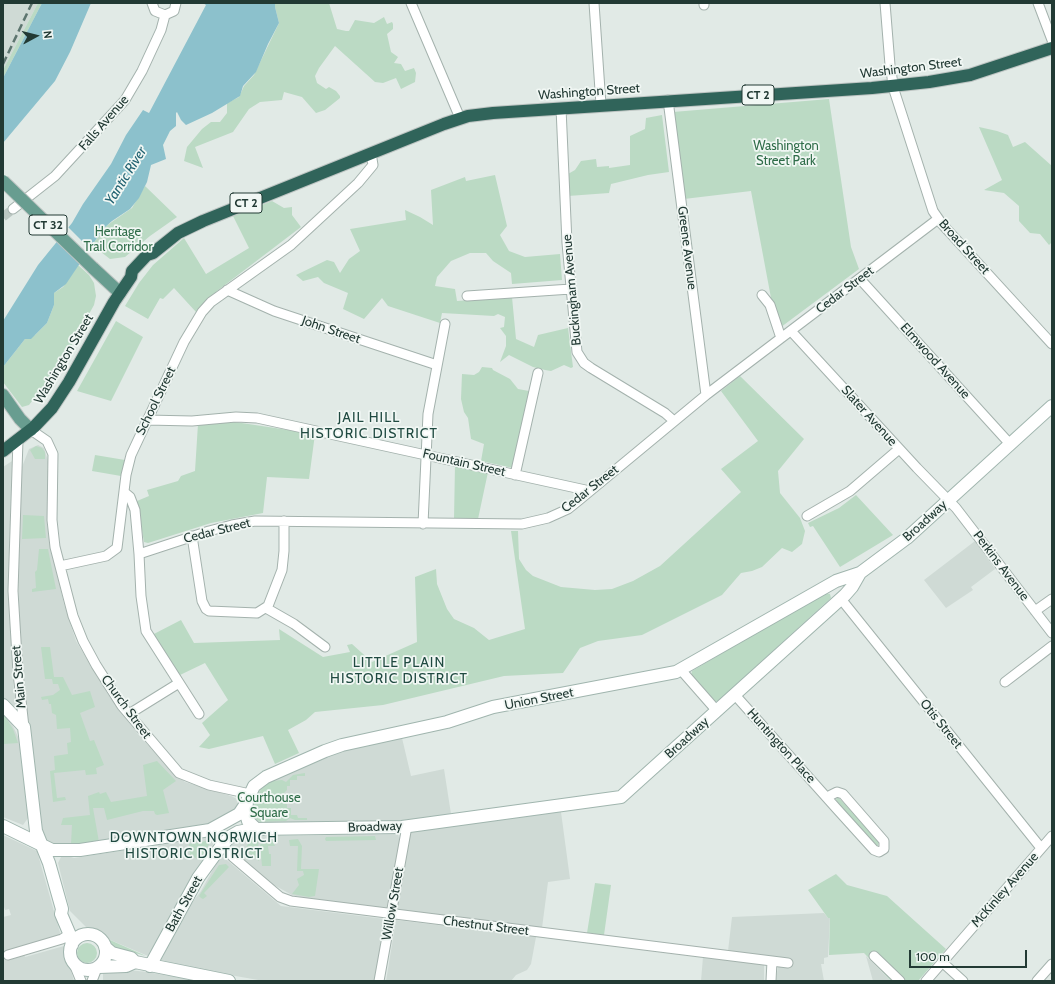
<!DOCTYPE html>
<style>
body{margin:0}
#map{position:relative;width:1055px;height:984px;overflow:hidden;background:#e1eae6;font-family:Cabin,sans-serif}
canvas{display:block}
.frame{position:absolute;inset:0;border:4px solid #223a34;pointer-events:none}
.north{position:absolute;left:16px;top:16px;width:40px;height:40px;-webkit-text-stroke:3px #f1f7f4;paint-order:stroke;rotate:83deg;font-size:11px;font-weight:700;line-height:16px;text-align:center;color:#223a34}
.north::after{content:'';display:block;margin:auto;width:14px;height:18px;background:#223a34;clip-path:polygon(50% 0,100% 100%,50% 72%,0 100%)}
.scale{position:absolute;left:909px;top:950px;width:118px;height:18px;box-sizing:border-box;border:2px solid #223a34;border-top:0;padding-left:5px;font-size:12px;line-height:14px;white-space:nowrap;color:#223a34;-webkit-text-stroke:3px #f1f7f4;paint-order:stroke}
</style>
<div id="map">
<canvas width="1055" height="984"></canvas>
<div class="frame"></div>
<div class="north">N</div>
<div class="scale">100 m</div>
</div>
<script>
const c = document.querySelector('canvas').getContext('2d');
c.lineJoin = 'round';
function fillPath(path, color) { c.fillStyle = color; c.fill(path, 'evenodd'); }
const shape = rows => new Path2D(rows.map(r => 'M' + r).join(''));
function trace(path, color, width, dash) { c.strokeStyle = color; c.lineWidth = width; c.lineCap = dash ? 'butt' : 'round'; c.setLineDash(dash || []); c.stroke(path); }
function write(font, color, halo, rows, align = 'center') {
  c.font = font + ' Cabin,sans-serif'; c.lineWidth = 3.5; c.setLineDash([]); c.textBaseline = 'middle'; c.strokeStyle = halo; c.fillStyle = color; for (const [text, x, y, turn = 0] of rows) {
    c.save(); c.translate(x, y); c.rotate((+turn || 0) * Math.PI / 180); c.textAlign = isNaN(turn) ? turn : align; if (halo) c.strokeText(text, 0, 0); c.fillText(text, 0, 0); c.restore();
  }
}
const built = shape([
 [4,3,38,3,3,70,3,5],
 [38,445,44,448,48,461,47,522,50,545,64,604,76,641,108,694,138,734,173,773,185,782,231,796,237,799,238,806,236,810,210,824,83,845,57,846,45,840,41,830,35,770,21,669,18,576,22,467,29,449],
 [12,461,8,587,14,694,16,696,17,706,14,709,3,700,3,467],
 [975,541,995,569,971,587,973,590,946,608,924,580],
 [3,710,13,726,19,739,28,818,23,825,3,817],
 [402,738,411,776,444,769,451,814,397,821,261,825,258,824,249,812,256,791,273,778,279,778,321,758,346,749],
 [561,812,570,879,548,882,542,928,396,909,410,832],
 [265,833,270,836,398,834,400,841,388,909,309,899,292,895,274,885,270,885,234,853,231,847,235,839],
 [3,835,37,851,61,936,22,947,25,957,64,946,74,981,3,981,3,917,11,915,9,909,5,910,3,904],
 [198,836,210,838,213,844,212,849,203,860,148,956,101,936,87,928,70,911,58,863,61,857,68,856,74,858,192,840],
 [221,855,281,906,385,919,386,921,375,981,264,981,190,968,161,960,185,912,201,891],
 [824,913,828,918,830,917,828,957,824,958,824,964,821,964,824,981,776,981,778,965,789,965,789,958,728,951,732,917],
 [396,920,536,937,531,964,527,970,516,975,511,981,386,981],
 [866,956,891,981,873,981],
 [703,957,764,965,764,981,701,981],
 [106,968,148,972,197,981,103,981,103,971]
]);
const green = shape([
 [38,3,42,3,3,78,3,70],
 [275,3,329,3,337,29,346,31,349,31,355,20,374,23,384,17,387,24,392,22,393,24,393,29,387,34,391,52,398,57,394,63,401,64,405,71,414,68,416,73,415,82,401,89,396,78,383,83,375,82,335,46,319,68,315,76,317,83,326,89,329,87,336,91,340,96,340,98,325,110,316,113,302,97,284,92,282,100,260,102,249,109,233,132,195,147,203,168,184,161,187,147,202,129,211,122,220,122,227,113,227,103,239,97,244,86,254,75,279,23,275,7],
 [829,99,851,247,859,269,777,330,751,191,684,199,673,112],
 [662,115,669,172,648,175,611,184,609,193,568,196,568,174,575,170,581,161,596,159,597,167,609,166,609,168,630,165,630,136,645,129,646,118],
 [979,127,997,131,1008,135,1013,147,1025,142,1052,166,1052,242,1049,245,1040,234,1030,233,1019,221,1019,206,1004,193,984,190,1002,180],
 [495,175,507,226,500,235,509,251,525,257,560,254,562,280,512,284,511,273,493,261,486,253,470,253,451,261,437,277,435,286,455,289,457,301,512,297,516,339,534,347,538,335,568,328,573,367,571,368,564,365,551,371,545,370,533,367,509,355,500,362,506,346,506,336,500,328,504,327,505,317,498,314,494,316,442,313,440,323,388,306,382,298,364,319,343,309,348,293,324,283,318,277,303,281,296,275,327,260,334,262,340,273,349,259,360,251,350,229,406,220,405,210,420,217,433,225,431,190,465,177,466,181],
 [145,186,177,217,150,236,125,257,110,259,92,245,106,226,132,208],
 [272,201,284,208,292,207,292,215,301,227,217,291,196,312,174,288,163,299,160,298,148,319,125,306,139,283,153,265,184,238,206,274,249,248,233,216],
 [78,265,89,275,94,283,96,296,94,305,63,361,29,405,22,407,3,382,3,367,25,339,35,335,47,323,54,305,54,293,63,287],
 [116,321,143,337,111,401,77,391],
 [482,367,492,368,493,370,510,379,518,389,529,391,513,468,481,461,484,444,471,439,468,418,464,412,461,399,462,374,474,375,479,372],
 [740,376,804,439,778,471,780,493,800,518,805,531,802,544,792,552,782,548,762,567,752,571,741,573,722,595,642,635,598,641,580,648,563,673,504,676,383,705,315,712,306,720,288,730,299,753,275,764,263,736,209,749,199,747,210,735,202,723,228,700,205,663,180,675,150,636,181,620,194,643,280,640,279,629,323,657,350,652,347,645,352,644,372,662,417,642,415,577,436,569,437,584,447,609,454,619,474,628,489,640,525,629,511,531,518,531,519,559,526,570,533,576,561,587,595,590,612,589,633,581,660,566,741,492,721,469,758,441,721,391],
 [235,422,315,434,309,479,267,477,263,513,211,523,148,543,144,542,137,501,149,496,147,490,178,481,181,476,195,471,198,424],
 [36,446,42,448,45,452,45,459,35,459,30,450],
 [95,455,125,460,121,476,92,471],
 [455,465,488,472,478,519,454,519],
 [856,495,893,535,840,567,813,526,810,527,808,523,839,508],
 [23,515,44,516,46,538,22,539],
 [39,549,48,549,56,589,32,592,32,589,36,588,35,572,37,570],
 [824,593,830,594,831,598,718,701,713,701,691,676,692,671],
 [41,647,50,647,54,677,63,677,72,695,90,691,95,707,80,713,90,741,94,740,104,765,96,768,97,774,86,775,85,770,54,773,57,798,65,797,66,800,53,802,50,771,55,770,54,756,68,754,67,743,71,742,70,728,57,729,56,715,52,713,51,704,49,704,48,699,42,700,41,697,53,695,60,690,58,684,53,684,52,679,45,679],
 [3,713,13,729,18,743,4,744],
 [157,761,176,781,163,790,169,813,157,815,155,814,154,811,143,811,107,820,104,808,93,808,99,842,71,844,72,825,61,825,63,818,90,815,88,796,99,792,100,794,106,792,111,802,147,796,143,765],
 [305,773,305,776,297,776,297,780,290,780,290,786,287,786,287,790,284,793,284,801,287,804,287,808,291,808,291,815,297,815,298,818,307,818,307,820,295,820,290,818,286,821,261,822,254,818,252,810,254,801,263,786,272,781,282,780,286,782,293,775],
 [838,797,879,840,878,846,875,846,837,802,836,799],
 [254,836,254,841,257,840,256,836,258,836,259,861,245,850,249,842,248,837],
 [375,836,376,840,326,841,325,839,326,837],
 [266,839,272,840,275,846,268,846,269,854,271,854,271,866,262,866,260,845],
 [298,839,302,846,301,869,319,869,315,896,309,897,292,894,299,885,297,879,304,875,303,871,297,871,298,846,290,846,289,840],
 [206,841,210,843,199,860,190,855,189,844],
 [226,864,229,867,204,893,207,896,203,899,201,898,199,896,219,865],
 [836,874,847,885,887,896,946,949,918,981,891,981,864,953,829,955,830,918,828,918,808,890],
 [595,883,611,885,604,935,587,933],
 [101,936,146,956,109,946],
 '77 953a10 10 0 1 1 20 0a10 10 0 1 1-20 0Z'
]);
const water = shape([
 [42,3,91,3,70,52,55,81,3,143,3,78],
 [203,3,275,3,275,7,279,23,268,44,256,72,243,86,240,96,212,113,186,125,181,120,177,112,176,113,176,126,170,131,163,145,166,159,151,165,147,182,139,198,130,209,112,221,103,229,66,284,54,293,54,305,47,323,31,339,25,339,3,367,3,321,38,265,72,223,83,204,111,164,126,135,143,110,149,113,206,5]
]);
const pier = shape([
 [67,226,91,250,81,264,55,240]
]);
const streetTunnel = shape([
 [3,217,13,209]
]);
const street = shape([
 [152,3,155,11,165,15,174,11,176,3],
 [411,3,460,118],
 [594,3,601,105],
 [704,3,704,5],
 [885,3,890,65,894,90,933,211,942,224,1052,344],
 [1038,3,1052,40],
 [668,100,706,395],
 [561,108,567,243,577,352,584,363,591,368,665,413,674,421],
 [13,209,55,176,125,100,142,71,161,30,165,15],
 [860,279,1010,444],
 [227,290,274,311,437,365],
 [762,295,770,305,781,338],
 [467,296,571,289],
 [791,331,917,468,956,508,1052,633],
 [147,420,192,421,236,417,257,418,590,491],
 [31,430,47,441,53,454,52,520,55,547,73,616,83,641,96,665,122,706,179,773,209,785,250,794],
 [18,440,13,591,18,673,24,727],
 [515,475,538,373],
 [124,492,130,497,135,510,139,554,141,596,146,631,199,714],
 [807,516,850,491,899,449],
 [423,524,428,414,445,324],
 [192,536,202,601,206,609,209,611,257,613,268,606,282,570,284,551,284,521],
 [139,554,209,531,232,525,255,521,522,524,548,518,568,509,578,501,706,395,938,219],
 [60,566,106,556,117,548,126,475,131,455,184,342,202,312,211,302,291,245,358,183,373,165,371,153],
 [841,599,1041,848],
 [266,608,294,624,325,647],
 [1035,611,1052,599],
 [681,670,717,711],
 [1005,682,1052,646],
 [735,695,836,808,874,850,879,852,884,849,884,841,843,794,837,792,827,797],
 [129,714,179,683],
 [211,829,222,845,233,857,280,897,291,901,788,963],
 [8,955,62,939,68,935,68,928],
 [874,956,900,981],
 [942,962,963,981],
 [74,964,81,981],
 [92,981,97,968],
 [379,981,407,826],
 [771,981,772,961],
 [926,981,1052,836],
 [1037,981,1052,964]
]);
const secondary = shape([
 [3,705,24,727,36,831,49,863,62,909,61,914,70,935,72,945],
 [3,826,52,850,80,850,210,830,239,814,247,802],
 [256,829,248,821,246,813,247,801,254,786,266,777,325,751,342,745,447,722,493,707,676,672,836,581,860,573],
 '70 952a18 18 0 1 1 36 0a18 18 0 1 1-36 0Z',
 [105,947,112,953,131,958,135,962,229,981],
 [150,966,198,878,222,845,231,836,238,832,253,829,402,827,621,797,845,595,852,587,860,573,907,538,1052,406],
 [99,967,126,966,135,962]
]);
const primary = shape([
 [93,268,120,293],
 [3,395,20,419,31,430]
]);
const highway = shape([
 [3,451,34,427,52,408,69,382,114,302,131,277,132,271,147,255,153,253,178,233,203,221,444,124,468,116,493,113,872,88,929,82,970,75,1052,48]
]);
const rail = shape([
 [3,64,32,3]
]);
const primaryBridge = shape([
 [3,181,93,268]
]);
const shields = [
 [758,95,32],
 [246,203,32],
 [48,225,38]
];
const shieldNames = [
 ["CT 2",758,95],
 ["CT 2",246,203],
 ["CT 32",48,225]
];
const streetNames = [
 ["Washington Street",911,68,-7],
 ["Washington Street",589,92,-4],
 ["Falls Avenue",104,123,-49],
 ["Broad Street",964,247,48],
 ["Greene Avenue",687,248,83],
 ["Buckingham Avenue",572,290,-95],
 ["Cedar Street",845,290,-37],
 ["John Street",331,330,19],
 ["Washington Street",64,359,-59],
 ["Elmwood Avenue",935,361,48],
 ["School Street",156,401,-64],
 ["Slater Avenue",869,416,48],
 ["Fountain Street",464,463,13],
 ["Cedar Street",590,489,-38],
 ["Broadway",925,521,-42],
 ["Cedar Street",217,531,-14],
 ["Perkins Avenue",1001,566,53],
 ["Main Street",19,677,-95],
 ["Union Street",539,699,-11],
 ["Church Street",126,707,54],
 ["Otis Street",941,724,51],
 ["Broadway",687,738,-42],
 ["Huntington Place",781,746,48],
 ["Broadway",375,827,-2],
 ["McKinley Avenue",1005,890,-49],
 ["Bath Street",184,904,-61],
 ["Willow Street",393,904,-80],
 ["Chestnut Street",486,926,7]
];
const parkNames = [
 ["Washington",786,146],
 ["Street Park",786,161],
 ["Heritage",118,232],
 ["Trail Corridor",118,247],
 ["Courthouse",269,798],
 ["Square",269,813]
];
const waterNames = [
 ["Yantic River",126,176,-58]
];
const neighbourhoodNames = [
 ["JAIL HILL",369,418],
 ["HISTORIC DISTRICT",369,434],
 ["LITTLE PLAIN",399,663],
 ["HISTORIC DISTRICT",399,679],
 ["DOWNTOWN NORWICH",194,838],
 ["HISTORIC DISTRICT",194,854]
];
fillPath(built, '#cfdad5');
fillPath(green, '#bbdac4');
fillPath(water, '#8cc1cc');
fillPath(pier, '#e1eae6');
trace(streetTunnel, '#bbc7c2', 9, [9, 4.5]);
trace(street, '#a4b2ad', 11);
trace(secondary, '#a0b5ae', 14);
trace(primary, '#bdc4c2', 14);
trace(highway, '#bdc4c2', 14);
trace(street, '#fff', 9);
trace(secondary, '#fff', 12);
trace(primary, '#689d90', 12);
trace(highway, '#30645a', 12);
trace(rail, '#5d756f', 2.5, [8, 4]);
trace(primaryBridge, '#bdc4c2', 14, []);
trace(primaryBridge, '#689d90', 12);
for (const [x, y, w] of shields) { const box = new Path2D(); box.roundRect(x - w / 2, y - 10, w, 20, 3); c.fillStyle = '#f1f7f4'; c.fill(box); trace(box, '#223a34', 1); }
write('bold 12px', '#223a34', null, shieldNames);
write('13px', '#223a34', '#f1f7f4', streetNames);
write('13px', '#2f6d49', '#f1f7f4', parkNames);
write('italic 14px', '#216271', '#f1f7f4', waterNames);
c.letterSpacing = '1px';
write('14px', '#204a41', '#f1f7f4', neighbourhoodNames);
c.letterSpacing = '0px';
</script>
